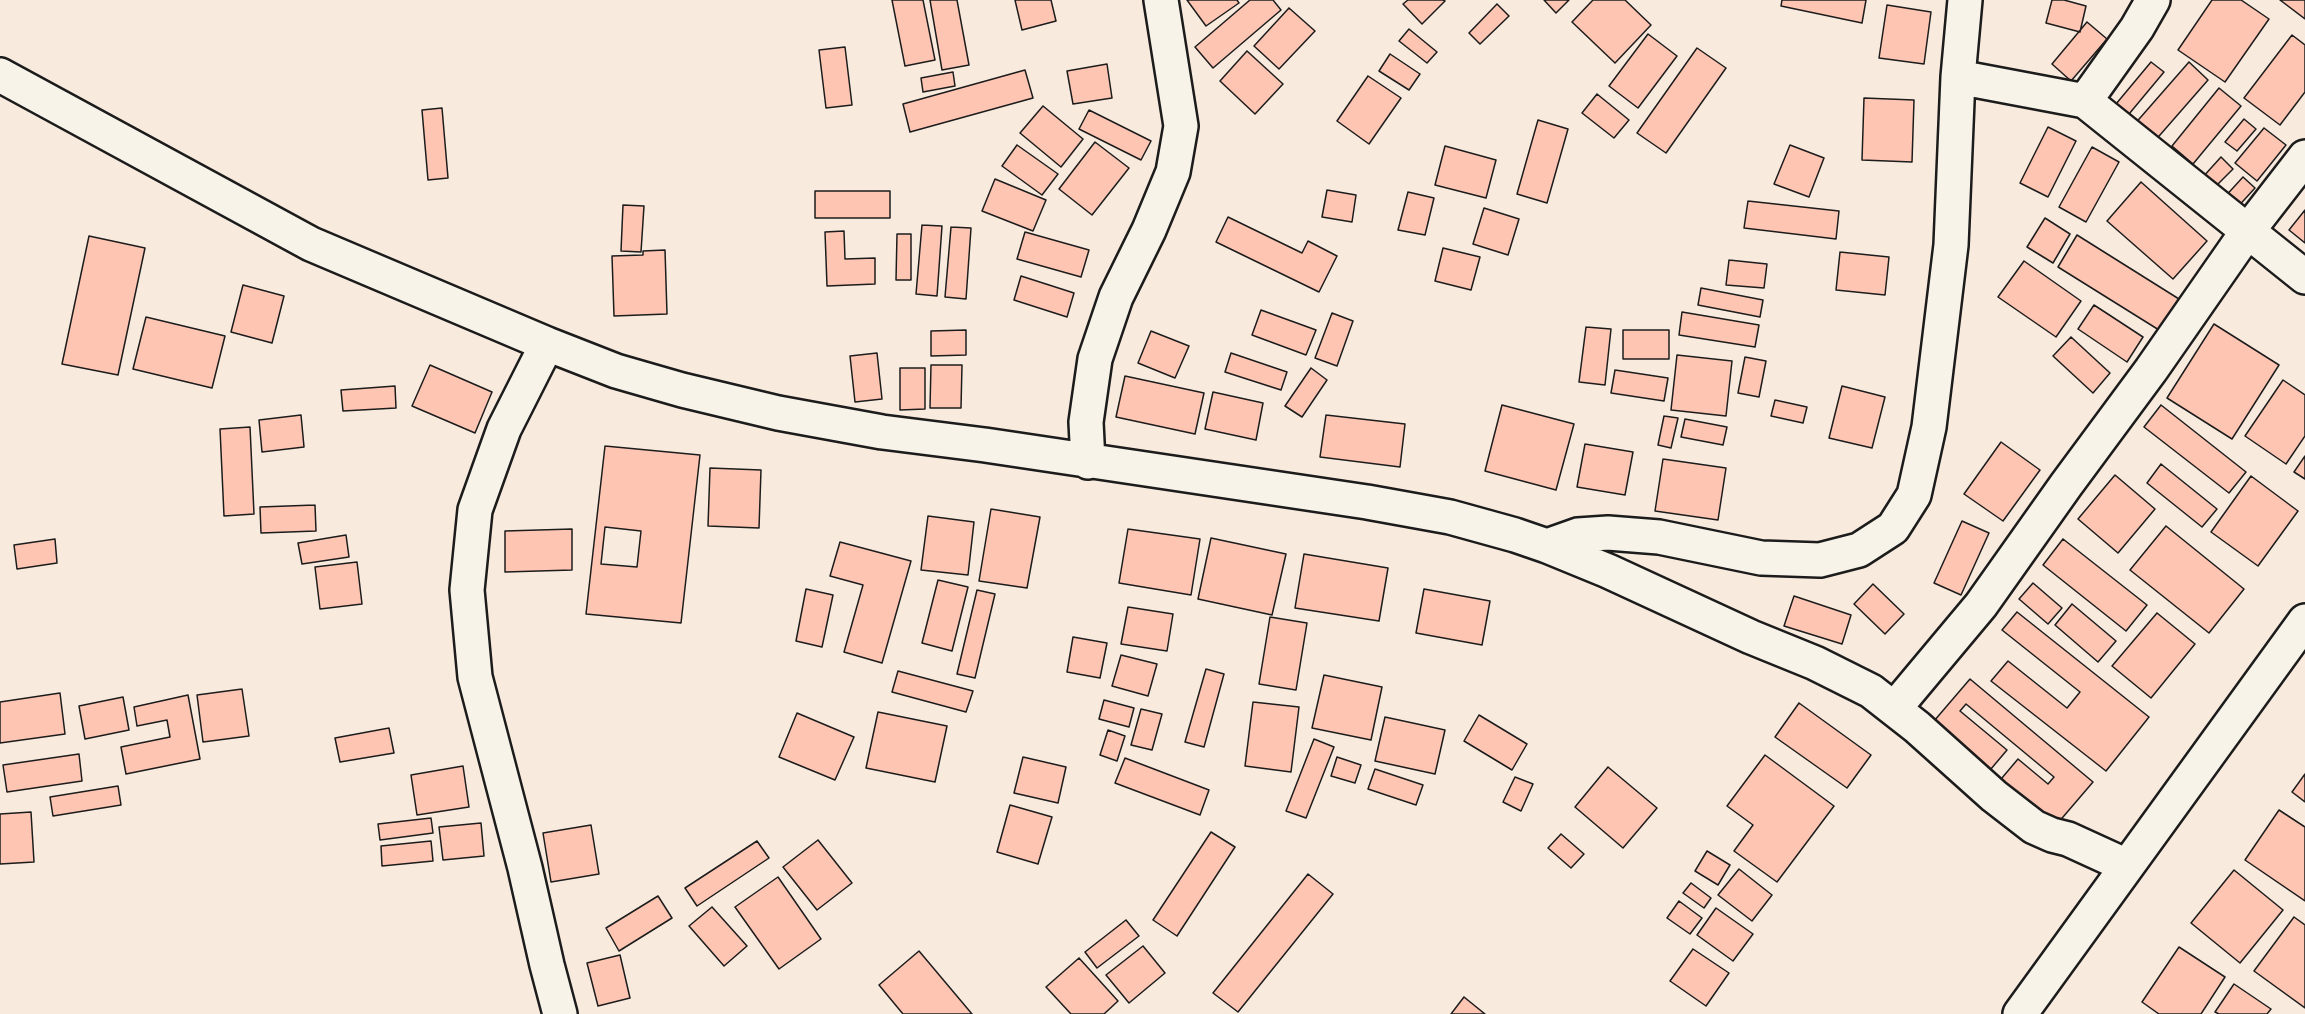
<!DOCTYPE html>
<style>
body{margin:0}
canvas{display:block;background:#f8eadd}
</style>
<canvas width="2305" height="1014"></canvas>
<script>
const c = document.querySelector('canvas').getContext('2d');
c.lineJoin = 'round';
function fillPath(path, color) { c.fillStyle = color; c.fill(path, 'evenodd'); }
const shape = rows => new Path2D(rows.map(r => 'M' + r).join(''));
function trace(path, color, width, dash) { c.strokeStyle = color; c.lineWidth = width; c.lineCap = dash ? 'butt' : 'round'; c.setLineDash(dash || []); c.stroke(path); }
const building = shape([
 [892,0,923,0,935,60,905,66,892,0],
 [930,0,957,0,969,65,942,70,930,0],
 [1015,0,1051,0,1056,21,1022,30,1015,0],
 [1187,0,1237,0,1239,3,1206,26,1187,0],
 [1250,0,1273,0,1281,10,1213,68,1195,47,1250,0],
 [1408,0,1443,0,1445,1,1422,24,1403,4,1408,0],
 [1544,0,1569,0,1556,13,1544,0],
 [1593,0,1625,0,1651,25,1615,63,1572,22,1593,0],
 [1782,0,1866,0,1862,23,1781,6,1782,0],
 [2052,0,2064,0,2086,6,2080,32,2046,23,2052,0],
 [2212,0,2241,0,2269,19,2225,82,2178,50,2212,0],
 [2280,0,2305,0,2305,19,2280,0],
 [1497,4,1509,16,1480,44,1469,33,1497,4],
 [1887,5,1931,12,1924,64,1879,58,1887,5],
 [1289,8,1315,31,1279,69,1254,46,1289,8],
 [2087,22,2107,39,2071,81,2052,64,2087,22],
 [1409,29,1437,52,1427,63,1399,41,1409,29],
 [1648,34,1677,56,1638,108,1609,86,1648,34],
 [2292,35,2305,45,2305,92,2280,125,2244,98,2292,35],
 [845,47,852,105,826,108,819,50,845,47],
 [1697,48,1726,68,1666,153,1637,133,1697,48],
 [1247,51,1283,84,1255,114,1220,81,1247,51],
 [1390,54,1420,74,1409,90,1379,71,1390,54],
 [2151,62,2164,72,2129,114,2116,104,2151,62],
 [2189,62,2208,80,2153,143,2133,126,2189,62],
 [1107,64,1112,98,1073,104,1067,71,1107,64],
 [1025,70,1033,98,910,132,903,104,1025,70],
 [953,72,955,86,923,92,921,78,953,72],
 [1368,76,1401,98,1369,144,1337,121,1368,76],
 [2219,88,2241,106,2193,164,2172,146,2219,88],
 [1597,94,1629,120,1614,138,1582,113,1597,94],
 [1864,98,1914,100,1912,162,1862,160,1864,98],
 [1043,106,1083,139,1061,167,1020,133,1043,106],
 [442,108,448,178,428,180,422,110,442,108],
 [1089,110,1151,141,1141,160,1079,129,1089,110],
 [2244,119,2256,129,2237,151,2225,142,2244,119],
 [1538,120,1568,129,1547,203,1517,194,1538,120],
 [2048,127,2076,141,2048,197,2020,183,2048,127],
 [2264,128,2286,145,2257,181,2235,163,2264,128],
 [1095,142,1129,168,1092,215,1059,189,1095,142],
 [1017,145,1058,174,1042,195,1002,166,1017,145],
 [1790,145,1824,158,1809,197,1774,184,1790,145],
 [1445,146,1496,160,1486,198,1435,185,1445,146],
 [2092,147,2119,162,2086,222,2059,207,2092,147],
 [2221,157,2233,169,2213,189,2202,178,2221,157],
 [2243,177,2255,188,2234,211,2222,200,2243,177],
 [995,179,1046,200,1033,231,982,211,995,179],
 [2141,182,2207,241,2173,279,2107,221,2141,182],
 [1327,190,1356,195,1352,222,1322,217,1327,190],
 [815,191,890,191,890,218,815,218,815,191],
 [1408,192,1434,198,1425,235,1398,230,1408,192],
 [1748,201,1839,211,1836,239,1744,228,1748,201],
 [623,205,644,206,641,252,621,251,623,205],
 [1484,208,1519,219,1508,255,1473,244,1484,208],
 [2305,210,2305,243,2289,230,2305,210],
 [1228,217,1302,253,1308,241,1337,256,1319,292,1216,242,1228,217],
 [2045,218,2070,234,2053,263,2027,247,2045,218],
 [922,225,942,226,937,296,916,294,922,225],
 [951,227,971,228,966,299,945,297,951,227],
 [844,231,845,259,875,258,875,284,827,286,825,232,844,231],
 [1025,232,1089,250,1081,277,1017,259,1025,232],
 [897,234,911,234,911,280,896,280,897,234],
 [2077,235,2179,299,2159,330,2058,267,2077,235],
 [89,236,145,248,118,375,62,364,89,236],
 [1443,248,1480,257,1471,290,1435,281,1443,248],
 [665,250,667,314,614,316,612,256,643,255,643,251,665,250],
 [1840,252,1889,257,1885,295,1836,290,1840,252],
 [1729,260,1767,264,1764,288,1726,285,1729,260],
 [2024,261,2081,301,2056,337,1998,297,2024,261],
 [1021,276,1074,293,1067,317,1014,300,1021,276],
 [243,285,284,296,272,343,231,332,243,285],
 [1701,288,1763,300,1760,317,1698,305,1701,288],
 [2094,305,2143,337,2127,362,2078,329,2094,305],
 [1261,310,1316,330,1306,355,1252,335,1261,310],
 [1682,312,1759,325,1755,347,1679,335,1682,312],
 [1332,313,1353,321,1337,366,1315,358,1332,313],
 [146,317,225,336,212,388,133,369,146,317],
 [2214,324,2279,365,2232,439,2167,398,2214,324],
 [1586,327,1611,329,1605,385,1579,382,1586,327],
 [966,330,966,355,931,356,931,331,966,330],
 [1623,330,1669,330,1669,359,1623,359,1623,330],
 [1151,331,1189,346,1175,378,1138,363,1151,331],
 [2071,337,2110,373,2093,393,2053,356,2071,337],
 [877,353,882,399,855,402,850,356,877,353],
 [1231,353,1287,372,1281,390,1225,372,1231,353],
 [1677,355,1732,361,1726,416,1671,410,1677,355],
 [1745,357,1766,361,1759,397,1738,393,1745,357],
 [430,365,492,392,475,433,412,406,430,365],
 [931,365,962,365,961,408,930,408,931,365],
 [900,368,925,368,925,409,900,410,900,368],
 [1311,368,1327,380,1302,417,1285,406,1311,368],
 [1615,370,1668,378,1664,401,1611,393,1615,370],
 [1125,376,1204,393,1195,434,1116,417,1125,376],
 [2283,380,2305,395,2305,436,2286,464,2245,436,2283,380],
 [395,386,396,408,343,411,341,390,395,386],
 [1842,386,1885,397,1872,448,1829,438,1842,386],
 [1213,392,1263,403,1256,440,1205,429,1213,392],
 [1775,400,1807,407,1803,423,1771,416,1775,400],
 [1502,405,1574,424,1556,490,1485,471,1502,405],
 [2161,405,2246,472,2229,493,2144,427,2161,405],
 [301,415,304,447,262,452,259,420,301,415],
 [1326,415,1405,424,1400,467,1320,457,1326,415],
 [1664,416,1678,418,1671,448,1658,445,1664,416],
 [1685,419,1727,427,1723,445,1681,437,1685,419],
 [250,427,254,514,224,516,220,429,250,427],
 [2001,442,2040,470,2003,521,1964,494,2001,442],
 [1585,444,1633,452,1625,495,1577,487,1585,444],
 [605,446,700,455,681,623,586,614,605,446],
 [605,527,641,531,637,567,601,564,605,527],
 [2305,456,2305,479,2294,472,2305,456],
 [1663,459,1726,468,1718,520,1655,511,1663,459],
 [2161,464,2217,509,2202,527,2147,483,2161,464],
 [710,468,761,470,759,528,708,526,710,468],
 [2115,475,2155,509,2118,553,2078,519,2115,475],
 [2251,476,2298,511,2258,566,2211,532,2251,476],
 [315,505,316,531,261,533,260,507,315,505],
 [991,509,1040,517,1027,588,979,581,991,509],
 [928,516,974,522,968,575,921,570,928,516],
 [1962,521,1989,533,1961,595,1934,583,1962,521],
 [2166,526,2244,589,2209,633,2130,570,2166,526],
 [572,529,572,570,505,572,505,531,572,529],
 [1128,529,1200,539,1191,595,1119,583,1128,529],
 [346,535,349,557,302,564,298,543,346,535],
 [1211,538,1286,554,1272,615,1198,599,1211,538],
 [55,539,57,563,17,569,14,545,55,539],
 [2063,539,2147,605,2126,631,2043,565,2063,539],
 [840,542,911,561,882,663,844,652,863,585,830,576,840,542],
 [1304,554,1388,568,1379,621,1295,608,1304,554],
 [357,562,362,604,320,609,315,567,357,562],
 [938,580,968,587,952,651,922,643,938,580],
 [2033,583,2062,608,2048,624,2019,599,2033,583],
 [1873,584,1904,614,1885,634,1854,604,1873,584],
 [806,589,833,595,822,647,796,641,806,589],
 [1424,589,1490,601,1482,645,1416,633,1424,589],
 [977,590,995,594,975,678,957,674,977,590],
 [1794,596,1851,615,1842,644,1784,626,1794,596],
 [2072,604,2116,641,2098,662,2055,625,2072,604],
 [1128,607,1173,614,1167,651,1121,644,1128,607],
 [2017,612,2149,717,2106,771,1991,681,2008,661,2067,708,2080,692,2002,630,2017,612],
 [2157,613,2195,644,2151,698,2112,666,2157,613],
 [1270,617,1307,623,1296,690,1259,684,1270,617],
 [1073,637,1107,643,1100,678,1067,672,1073,637],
 [1121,655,1157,664,1148,696,1112,686,1121,655],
 [1206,669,1224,674,1204,747,1185,742,1206,669],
 [898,671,973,691,966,712,892,692,898,671],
 [1324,675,1382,687,1371,740,1312,728,1324,675],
 [1970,679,2093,782,2051,831,1996,785,2018,759,2048,784,2054,777,1966,704,1960,711,2007,750,1985,776,1928,728,1970,679],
 [242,689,249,736,203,742,197,695,242,689],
 [60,693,65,734,0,743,0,702,60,693],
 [188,695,200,759,126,774,121,747,170,737,167,720,137,726,134,707,188,695],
 [123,697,129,730,85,739,79,706,123,697],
 [1104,700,1134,708,1129,727,1099,719,1104,700],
 [1253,702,1299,707,1291,772,1245,766,1253,702],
 [1799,703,1871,755,1847,788,1775,737,1799,703],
 [1141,709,1162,714,1152,750,1131,745,1141,709],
 [878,712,947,726,935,782,866,768,878,712],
 [797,713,854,737,835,780,779,757,797,713],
 [1479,715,1527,744,1512,770,1464,741,1479,715],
 [1385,717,1445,730,1435,774,1375,761,1385,717],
 [389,728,394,753,340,762,335,738,389,728],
 [1108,730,1125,736,1117,761,1100,755,1108,730],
 [1314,739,1334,747,1306,818,1286,811,1314,739],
 [79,754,82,781,7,792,3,765,79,754],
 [1765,755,1834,806,1777,882,1734,851,1753,825,1727,806,1765,755],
 [1023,757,1066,767,1058,803,1014,793,1023,757],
 [1337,757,1361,765,1355,783,1331,776,1337,757],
 [1125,758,1209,790,1200,815,1115,783,1125,758],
 [463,766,469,807,417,815,411,775,463,766],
 [1608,767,1657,808,1623,848,1575,807,1608,767],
 [1375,769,1423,785,1416,805,1368,789,1375,769],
 [2305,774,2305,802,2292,792,2305,774],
 [1515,777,1533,784,1521,811,1503,802,1515,777],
 [118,786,121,805,53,816,50,797,118,786],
 [1010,805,1052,817,1038,864,997,852,1010,805],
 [2279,810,2305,827,2305,901,2245,860,2279,810],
 [31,812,34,862,0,864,0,814,31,812],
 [431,818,433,833,380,840,378,824,431,818],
 [481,823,484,856,443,860,439,827,481,823],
 [591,825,599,874,551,882,543,833,591,825],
 [1211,832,1235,847,1177,936,1153,920,1211,832],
 [1561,834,1584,854,1571,868,1548,848,1561,834],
 [818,840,852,883,817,910,783,867,818,840],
 [431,841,433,861,382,866,381,846,431,841],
 [757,841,769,858,697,906,685,888,757,841],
 [1707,851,1730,865,1718,885,1695,871,1707,851],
 [1739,869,1772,895,1752,921,1718,895,1739,869],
 [2234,870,2283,910,2240,963,2191,923,2234,870],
 [1308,874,1333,894,1238,1012,1213,993,1308,874],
 [778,877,821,939,779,969,735,907,778,877],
 [1691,883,1711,898,1704,908,1683,893,1691,883],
 [658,896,672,918,619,951,606,928,658,896],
 [1679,901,1702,918,1690,934,1667,918,1679,901],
 [712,907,747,946,724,966,689,926,712,907],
 [1716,908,1753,934,1733,961,1697,935,1716,908],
 [2294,917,2305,925,2305,1008,2254,971,2294,917],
 [1126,920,1139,936,1097,968,1085,952,1126,920],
 [1143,946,1165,973,1129,1003,1106,975,1143,946],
 [2179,947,2225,977,2201,1014,2159,1014,2142,1002,2179,947],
 [1693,949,1729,973,1706,1006,1670,981,1693,949],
 [919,951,972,1014,903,1014,879,985,919,951],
 [620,955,630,998,598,1006,587,963,620,955],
 [1079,958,1118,1001,1104,1014,1071,1014,1046,987,1079,958],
 [2234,984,2271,1009,2267,1014,2219,1014,2215,1012,2234,984],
 [1464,997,1485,1014,1451,1014,1464,997]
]);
const minor = shape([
 [0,75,311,244,547,344,616,371,682,390,778,413,882,432,985,445,1367,502,1450,517,1515,535,1547,546,1608,571,1751,637,1815,663,1871,691,1917,727,1994,796,2034,827,2052,835,2068,839,2127,866],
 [1958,77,2085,101,2305,277],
 [2085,101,2137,28,2153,0],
 [547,344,504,429,475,510,467,590,475,677,525,868,547,965,560,1014],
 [1088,462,1086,422,1095,359,1116,297,1149,230,1173,172,1181,126,1161,0],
 [1547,546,1578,535,1608,533,1659,537,1761,558,1820,560,1859,550,1893,528,1914,495,1929,427,1951,245,1958,77,1965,0],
 [1894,709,1981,605,2066,485,2151,370,2247,232,2305,157],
 [2020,1014,2305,621]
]);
fillPath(building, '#fec5b3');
trace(building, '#1c1c1c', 1.5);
trace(minor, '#1c1c1c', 38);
trace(minor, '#f7f3e8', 33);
</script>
